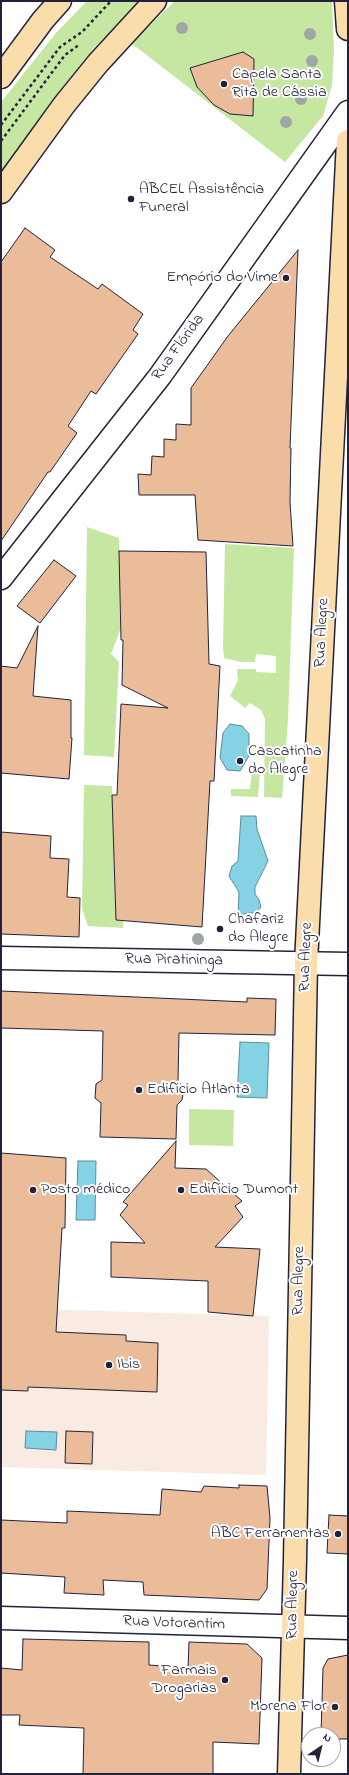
<!DOCTYPE html>
<meta charset="utf-8">
<style>
body{margin:0}
#map{position:relative;width:349px;height:1775px;overflow:hidden;background:#fff;font-family:"Indie Flower",sans-serif}
canvas{display:block}
.frame{position:absolute;inset:0;border:2px solid #22223b;pointer-events:none}
.north{position:absolute;left:301px;top:1727px;width:40px;height:40px;box-sizing:border-box;background:#fff;border:1px solid #a7a7b1;border-radius:50%;rotate:35deg;font-size:11px;font-weight:700;line-height:16px;text-align:center;color:#22223b}
.north::after{content:'';display:block;margin:auto;width:14px;height:18px;background:#22223b;clip-path:polygon(50% 0,100% 100%,50% 72%,0 100%)}
</style>
<div id="map">
<canvas width="349" height="1775"></canvas>
<div class="frame"></div>
<div class="north">N</div>
</div>
<script>
const c = document.querySelector('canvas').getContext('2d');
c.lineJoin = 'round';
function fillPath(path, color) { c.fillStyle = color; c.fill(path, 'evenodd'); }
const shape = rows => new Path2D(rows.map(r => 'M' + r).join(''));
function trace(path, color, width, dash) { c.strokeStyle = color; c.lineWidth = width; c.lineCap = dash ? 'butt' : 'round'; c.setLineDash(dash || []); c.stroke(path); }
function write(font, color, halo, rows, align = 'center') {
  c.font = font + ' "Indie Flower",sans-serif'; c.lineWidth = 4; c.setLineDash([]); c.textBaseline = 'middle'; c.strokeStyle = halo; c.fillStyle = color; for (const [text, x, y, turn = 0] of rows) {
    c.save(); c.translate(x, y); c.rotate((+turn || 0) * Math.PI / 180); c.textAlign = isNaN(turn) ? turn : align; if (halo) c.strokeText(text, 0, 0); c.fillText(text, 0, 0); c.restore();
  }
}
const built = shape([
 [1,1308,269,1316,266,1475,1,1467]
]);
const green = shape([
 [87,1,140,1,93,49,1,175,1,102,56,33],
 [175,1,332,1,334,51,332,85,323,116,285,162,131,43],
 [87,527,119,538,120,630,111,654,119,662,114,757,84,755],
 [225,544,294,548,288,720,282,798,264,797,265,719,261,710,250,703,245,708,230,696,238,680,237,669,256,669,256,672,276,673,276,656,256,654,255,662,241,662,224,658,223,645],
 [252,770,260,771,258,797,231,796,231,789,250,789],
 [84,785,112,786,116,920,123,921,123,928,88,926,82,908],
 [189,1109,234,1110,233,1146,189,1145]
]);
const water = shape([
 [230,724,242,726,249,734,249,756,240,771,227,770,220,758,223,733,230,724],
 [241,816,256,816,257,829,268,861,255,887,255,894,259,900,261,907,257,912,238,915,239,892,229,876,232,866,238,861,241,816],
 [240,1042,269,1043,267,1098,237,1097,240,1042],
 [78,1161,96,1161,95,1220,76,1220,78,1161],
 [26,1431,57,1432,56,1450,25,1448,26,1431]
]);
const building = shape([
 [243,52,254,59,253,116,230,114,214,105,197,87,190,68,243,52],
 [25,228,55,250,50,257,98,289,102,284,143,314,133,330,138,334,96,394,91,391,68,426,77,433,50,472,48,472,1,541,1,262,25,228],
 [298,250,290,448,291,448,290,502,293,546,198,540,195,495,139,495,138,474,151,475,152,456,164,457,164,439,176,440,176,424,191,425,191,388,228,336,298,250],
 [119,551,206,552,209,664,220,666,214,781,210,781,202,927,116,920,112,795,117,795,121,704,168,708,122,685,123,640,121,640,119,551],
 [54,560,76,576,40,623,17,606,54,560],
 [38,626,33,696,71,700,71,738,72,738,69,779,1,773,1,666,17,668,38,626],
 [1,832,51,836,50,858,69,859,67,897,80,898,79,937,1,934,1,832],
 [1,991,247,1002,247,998,276,999,275,1035,179,1033,178,1082,183,1086,183,1094,182,1100,177,1105,176,1139,100,1137,101,1103,95,1098,96,1084,102,1080,103,1031,1,1028,1,991],
 [176,1141,175,1168,206,1169,242,1201,235,1206,243,1217,215,1247,260,1249,253,1316,208,1312,208,1281,111,1277,111,1242,145,1243,120,1215,128,1205,123,1202,176,1141],
 [1,1153,66,1158,65,1228,62,1228,56,1332,126,1335,126,1341,158,1343,157,1392,28,1387,28,1391,1,1390,1,1153],
 [66,1431,93,1432,92,1464,65,1463,66,1431],
 [239,1485,267,1486,270,1518,267,1589,259,1600,144,1595,143,1582,103,1580,104,1595,64,1593,65,1577,1,1573,1,1520,67,1523,67,1511,160,1515,162,1489,201,1492,204,1486,239,1488,239,1485],
 [329,1515,348,1516,348,1554,327,1553,329,1515],
 [23,1639,149,1642,149,1665,188,1668,189,1642,247,1644,262,1658,259,1744,213,1742,213,1774,83,1774,84,1728,19,1725,20,1715,1,1715,1,1668,22,1670,23,1639],
 [348,1655,348,1739,333,1739,333,1735,321,1735,323,1668,328,1659,348,1655]
]);
const path = shape([
 [1,125,60,47,82,32,111,1],
 [1,141,65,55,80,44]
]);
const minor = shape([
 [1,578,160,376,348,112],
 [1,958,348,964],
 [1,1618,348,1628]
]);
const major = shape([
 [346,1,348,29],
 [1,77,43,20,60,1],
 [1,192,64,105,98,63,155,1],
 [289,1774,295,1560,306,963,348,141]
]);
const trees = [
 [182,28],
 [310,34],
 [312,61],
 [301,99],
 [286,122],
 [198,939]
];
const markers = [
 [224,84,4,"#22223b"],
 [131,199,4,"#22223b"],
 [286,278,4,"#22223b"],
 [240,761,4,"#22223b"],
 [220,929,4,"#22223b"],
 [139,1090,4,"#22223b"],
 [33,1190,4,"#22223b"],
 [181,1190,4,"#22223b"],
 [109,1365,4,"#22223b"],
 [338,1534,4,"#22223b"],
 [225,1680,4,"#22223b"],
 [335,1707,4,"#22223b"]
];
const poiNames = [
 ["Capela Santa",232,75],
 ["Rita de Cássia",232,93],
 ["ABCEL Assistência",139,190],
 ["Funeral",139,208],
 ["Empório do Vime",278,278,"right"],
 ["Cascatinha",248,752],
 ["do Alegre",248,770],
 ["Chafariz",228,920],
 ["do Alegre",228,938],
 ["Edifício Atlanta",147,1090],
 ["Posto médico",41,1190],
 ["Edifício Dumont",189,1190],
 ["Ibis",117,1365],
 ["ABC Ferramentas",330,1534,"right"],
 ["Farmais",217,1671,"right"],
 ["Drogarias",217,1689,"right"],
 ["Morena Flor",327,1707,"right"]
];
const streetNames = [
 ["Rua Flórida",179,348,-54],
 ["Rua Alegre",323,633,-87],
 ["Rua Alegre",307,957,-88],
 ["Rua Piratininga",174,961,1],
 ["Rua Alegre",300,1281,-89],
 ["Rua Alegre",294,1605,-89],
 ["Rua Votorantim",174,1624,2]
];
fillPath(built, '#f9ebe1');
fillPath(green, '#c5e7a1');
fillPath(water, '#85d2e4');
trace(water, '#5d8ca0', 1);
fillPath(building, '#eabc9a');
trace(building, '#22223b', 1);
trace(minor, '#22223b', 25);
trace(major, '#22223b', 25);
trace(path, '#22223b', 2.5, [3, 3]);
trace(minor, '#fff', 22);
trace(major, '#fbddab', 22);
c.fillStyle = '#a0a6a4';
for (const [x, y] of trees) { c.beginPath(); c.arc(x, y, 6, 0, 2 * Math.PI); c.fill(); }
for (const [x, y, r, color] of markers) { const dot = new Path2D(); dot.arc(x, y, r, 0, 2 * Math.PI); c.fillStyle = color; c.fill(dot); trace(dot, '#fff', 1.5); }
write('16px', '#22223b', '#fff', poiNames, 'left');
write('16px', '#22223b', '#fff', streetNames);
</script>
